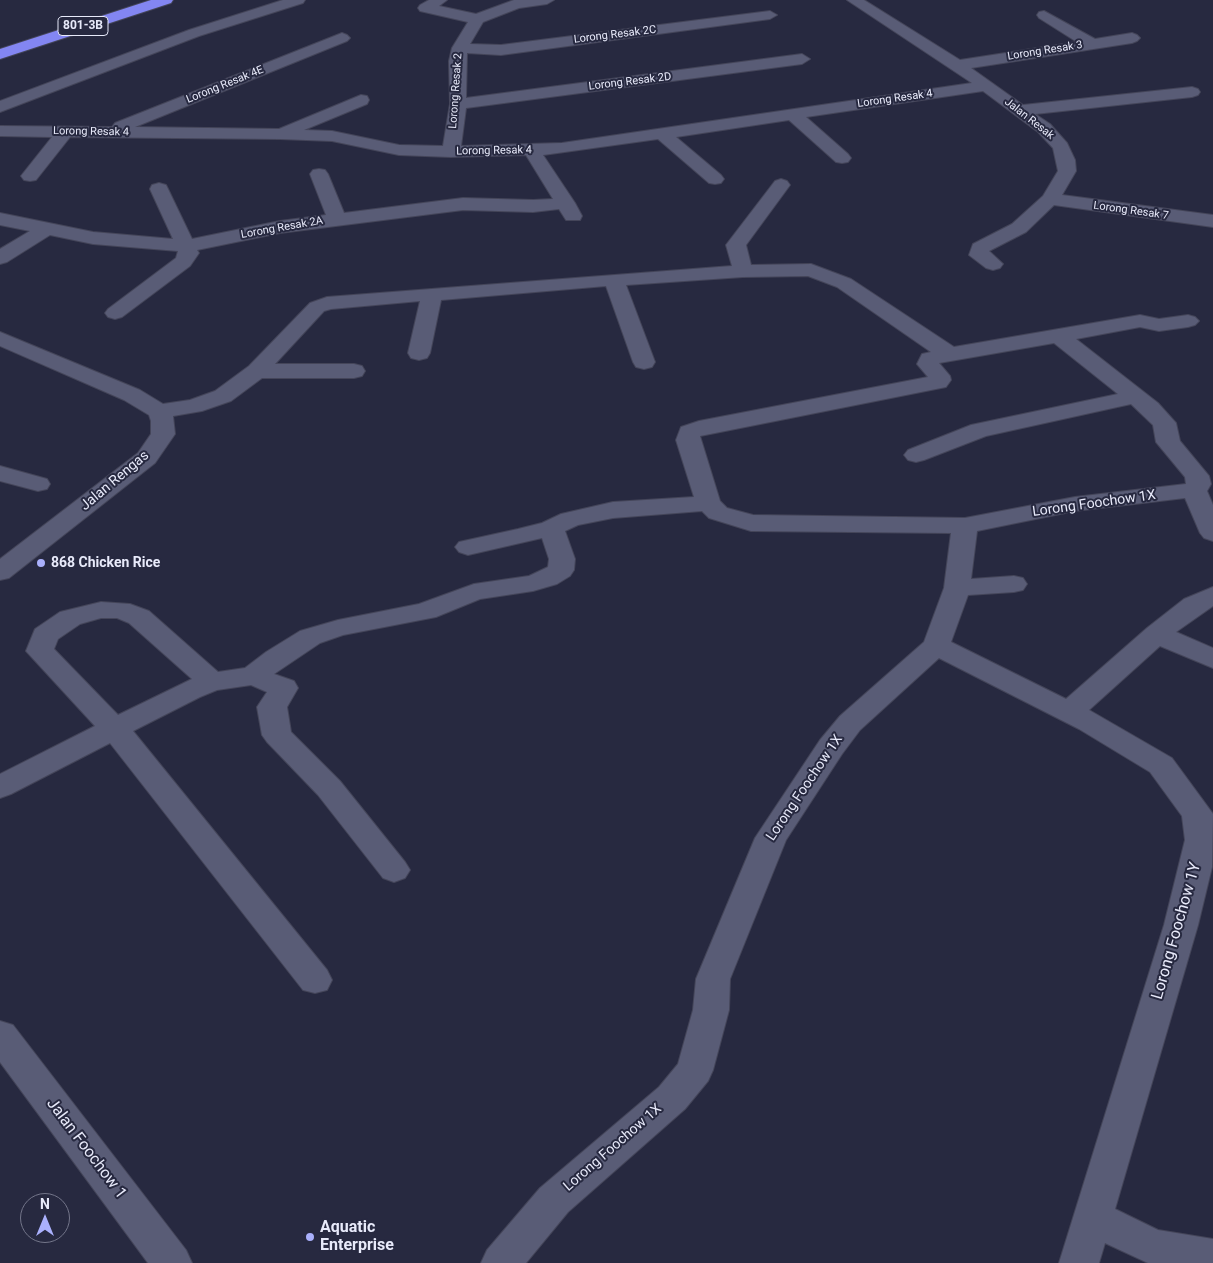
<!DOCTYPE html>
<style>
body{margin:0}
#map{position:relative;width:1213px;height:1263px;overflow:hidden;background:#272940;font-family:Roboto,sans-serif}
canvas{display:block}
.north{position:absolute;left:20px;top:1193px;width:50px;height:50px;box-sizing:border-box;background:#272940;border:1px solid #74768a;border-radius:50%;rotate:0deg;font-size:14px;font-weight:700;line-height:20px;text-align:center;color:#e8eafa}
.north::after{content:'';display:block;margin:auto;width:18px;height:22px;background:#aab0fc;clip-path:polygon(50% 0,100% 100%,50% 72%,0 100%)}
</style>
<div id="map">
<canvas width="1213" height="1263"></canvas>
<div class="north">N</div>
</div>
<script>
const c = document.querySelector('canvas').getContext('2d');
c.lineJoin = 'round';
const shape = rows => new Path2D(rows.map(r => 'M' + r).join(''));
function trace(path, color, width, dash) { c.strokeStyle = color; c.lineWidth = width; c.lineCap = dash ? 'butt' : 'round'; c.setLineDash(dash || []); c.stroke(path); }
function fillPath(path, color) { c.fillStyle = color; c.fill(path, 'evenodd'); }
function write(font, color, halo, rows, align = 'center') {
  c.font = font + ' Roboto,sans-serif'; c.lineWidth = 4; c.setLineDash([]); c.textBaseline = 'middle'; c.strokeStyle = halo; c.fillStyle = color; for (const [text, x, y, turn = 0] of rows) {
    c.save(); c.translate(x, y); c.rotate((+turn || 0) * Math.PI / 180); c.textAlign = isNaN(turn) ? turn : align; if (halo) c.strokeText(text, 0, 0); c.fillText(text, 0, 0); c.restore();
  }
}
const minor = shape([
 [283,0,305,0,303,3,199,36,0,112,0,101,189,30,283,0],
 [429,0,447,0,439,6,476,14,514,0,554,0,547,4,519,8,483,22,470,44,501,45,770,11,777,15,770,19,501,55,467,53,466,98,802,54,810,59,802,64,466,108,461,146,562,143,972,83,847,0,864,0,960,60,1077,42,1039,18,1037,15,1039,12,1044,11,1095,39,1132,33,1137,35,1140,38,1137,41,1132,43,971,68,1023,105,1192,87,1198,89,1200,92,1198,95,1192,97,1035,114,1050,124,1067,143,1075,160,1076,171,1062,195,1213,215,1213,227,1054,205,1026,232,989,251,1003,264,1000,268,993,270,986,268,969,255,973,244,1012,224,1043,196,1058,171,1053,148,1038,132,983,91,806,117,848,154,851,158,848,162,842,163,836,162,789,120,676,137,721,175,724,179,721,183,715,184,709,183,658,139,543,155,575,203,582,216,580,220,566,220,559,209,533,212,463,210,280,233,197,250,199,253,190,266,122,317,115,319,108,317,105,313,108,309,176,258,178,251,93,244,50,235,7,262,0,264,0,249,30,231,0,225,0,213,93,232,173,239,150,189,152,185,159,183,166,185,168,189,192,239,280,221,326,215,310,174,313,170,319,169,325,170,328,174,344,213,463,198,533,200,553,199,526,155,451,157,399,155,332,141,280,139,70,137,36,180,30,181,24,180,21,176,52,137,0,136,0,126,112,127,115,123,342,33,347,35,350,38,347,41,135,127,279,129,361,95,367,96,369,100,367,104,304,130,332,131,399,145,443,146,450,104,449,61,452,48,468,22,420,11,418,8,420,5,429,0],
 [781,179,787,181,790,185,746,245,751,265,811,264,851,279,954,347,1140,315,1159,319,1188,315,1195,317,1199,321,1195,325,1188,327,1159,331,1140,327,1076,339,1158,403,1176,423,1180,441,1209,476,1211,484,1207,491,1213,505,1213,541,1204,538,1200,533,1185,498,1075,511,977,531,971,579,1014,576,1023,578,1027,584,1023,590,1014,592,968,595,951,642,1066,699,1147,628,1184,599,1213,587,1213,606,1176,632,1213,648,1213,668,1160,646,1089,710,1172,758,1213,814,1212,867,1198,925,1115,1209,1158,1230,1213,1239,1213,1263,1148,1263,1105,1243,1099,1263,1059,1263,1164,925,1185,840,1182,816,1150,772,1079,729,939,658,860,730,842,754,786,840,730,979,729,1010,713,1070,708,1081,685,1109,568,1212,526,1263,481,1263,487,1250,540,1188,659,1087,678,1064,693,1010,696,979,755,838,820,740,840,716,924,642,944,588,951,533,751,531,709,518,702,511,613,518,578,525,565,531,575,559,574,570,570,576,557,584,533,591,480,599,436,617,343,635,320,643,274,674,294,681,298,688,287,707,291,732,340,781,405,862,410,870,405,878,394,882,383,878,318,795,267,742,262,735,257,707,267,692,251,685,217,690,200,697,133,731,327,970,332,980,327,990,315,993,303,990,110,743,11,794,0,798,0,774,95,726,26,651,35,629,60,612,101,602,130,604,149,611,218,672,245,668,266,652,300,631,338,620,419,604,474,584,529,576,548,567,549,559,542,538,468,555,459,552,455,547,459,542,518,529,542,523,561,514,613,502,694,497,676,440,681,427,699,421,928,377,917,364,922,354,931,352,837,287,808,276,743,277,626,285,655,362,652,367,644,369,636,367,633,362,606,286,441,300,430,353,427,358,419,360,411,358,408,353,420,301,331,309,324,311,275,364,354,364,362,366,365,371,362,376,354,378,262,378,231,401,202,411,173,416,175,434,155,463,9,578,0,580,0,559,138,453,151,434,151,421,149,415,124,400,0,346,0,332,140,390,163,404,190,400,215,391,249,366,310,303,327,297,732,266,726,245,775,181,781,179],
 [1054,343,1118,394,971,425,908,450,904,455,908,460,916,462,924,460,986,436,1131,404,1153,425,1156,442,1185,477,1186,484,1075,497,965,518,753,515,727,508,720,501,700,436,946,387,951,380,950,376,939,363,1054,343],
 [101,618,117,618,129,623,192,679,118,715,54,649,58,639,80,624,101,618],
 [0,466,47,479,50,484,47,489,38,491,0,481,0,466],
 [0,1021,13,1025,186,1250,192,1263,148,1263,0,1062,0,1021]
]);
const highway = shape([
 [151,0,173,0,171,3,0,59,0,49,151,0]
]);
const markers = [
 [41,563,5,"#aab0fc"],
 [310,1237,5,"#aab0fc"]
];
const farStreetnames = [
 ["Lorong Resak 2C",615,35,-7],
 ["Lorong Resak 3",1045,51,-9],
 ["Lorong Resak 2D",630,82,-7],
 ["Lorong Resak 4E",225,85,-22],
 ["Lorong Resak 2",456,91,-86],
 ["Lorong Resak 4",895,99,-8],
 ["Jalan Resak",1029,119,38],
 ["Lorong Resak 4",91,132,1],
 ["Lorong Resak 4",494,151,-1],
 ["Lorong Resak 7",1131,211,8],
 ["Lorong Resak 2A",282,228,-10]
];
const shields = [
 [83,26,50]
];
const shieldNames = [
 ["801-3B",83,26]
];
const streetNames = [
 ["Jalan Rengas",115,481,-40],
 ["Lorong Foochow 1X",1094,504,-8],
 ["Lorong Foochow 1X",805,788,-56],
 ["Lorong Foochow 1X",613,1148,-41]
];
const poiNames = [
 ["868 Chicken Rice",51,563]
];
const nearStreetnames = [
 ["Lorong Foochow 1Y",1177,931,-74],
 ["Jalan Foochow 1",86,1149,53]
];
const nearPoinames = [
 ["Aquatic",320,1228],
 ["Enterprise",320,1246]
];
trace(minor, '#444559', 2);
trace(highway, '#444559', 2);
fillPath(minor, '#595c76');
fillPath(highway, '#8386f2');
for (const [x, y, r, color] of markers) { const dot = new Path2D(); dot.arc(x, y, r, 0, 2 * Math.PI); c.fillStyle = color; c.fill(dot); trace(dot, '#272940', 2); }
write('11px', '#e8eafa', '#272940', farStreetnames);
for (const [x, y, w] of shields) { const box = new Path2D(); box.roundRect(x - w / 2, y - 9.5, w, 19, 4); c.fillStyle = '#272940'; c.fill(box); trace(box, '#e8eafa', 1); }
write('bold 12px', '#e8eafa', null, shieldNames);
write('14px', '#e8eafa', '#272940', streetNames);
write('bold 14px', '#e8eafa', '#272940', poiNames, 'left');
write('16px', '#e8eafa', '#272940', nearStreetnames);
write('bold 16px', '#e8eafa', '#272940', nearPoinames, 'left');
</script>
